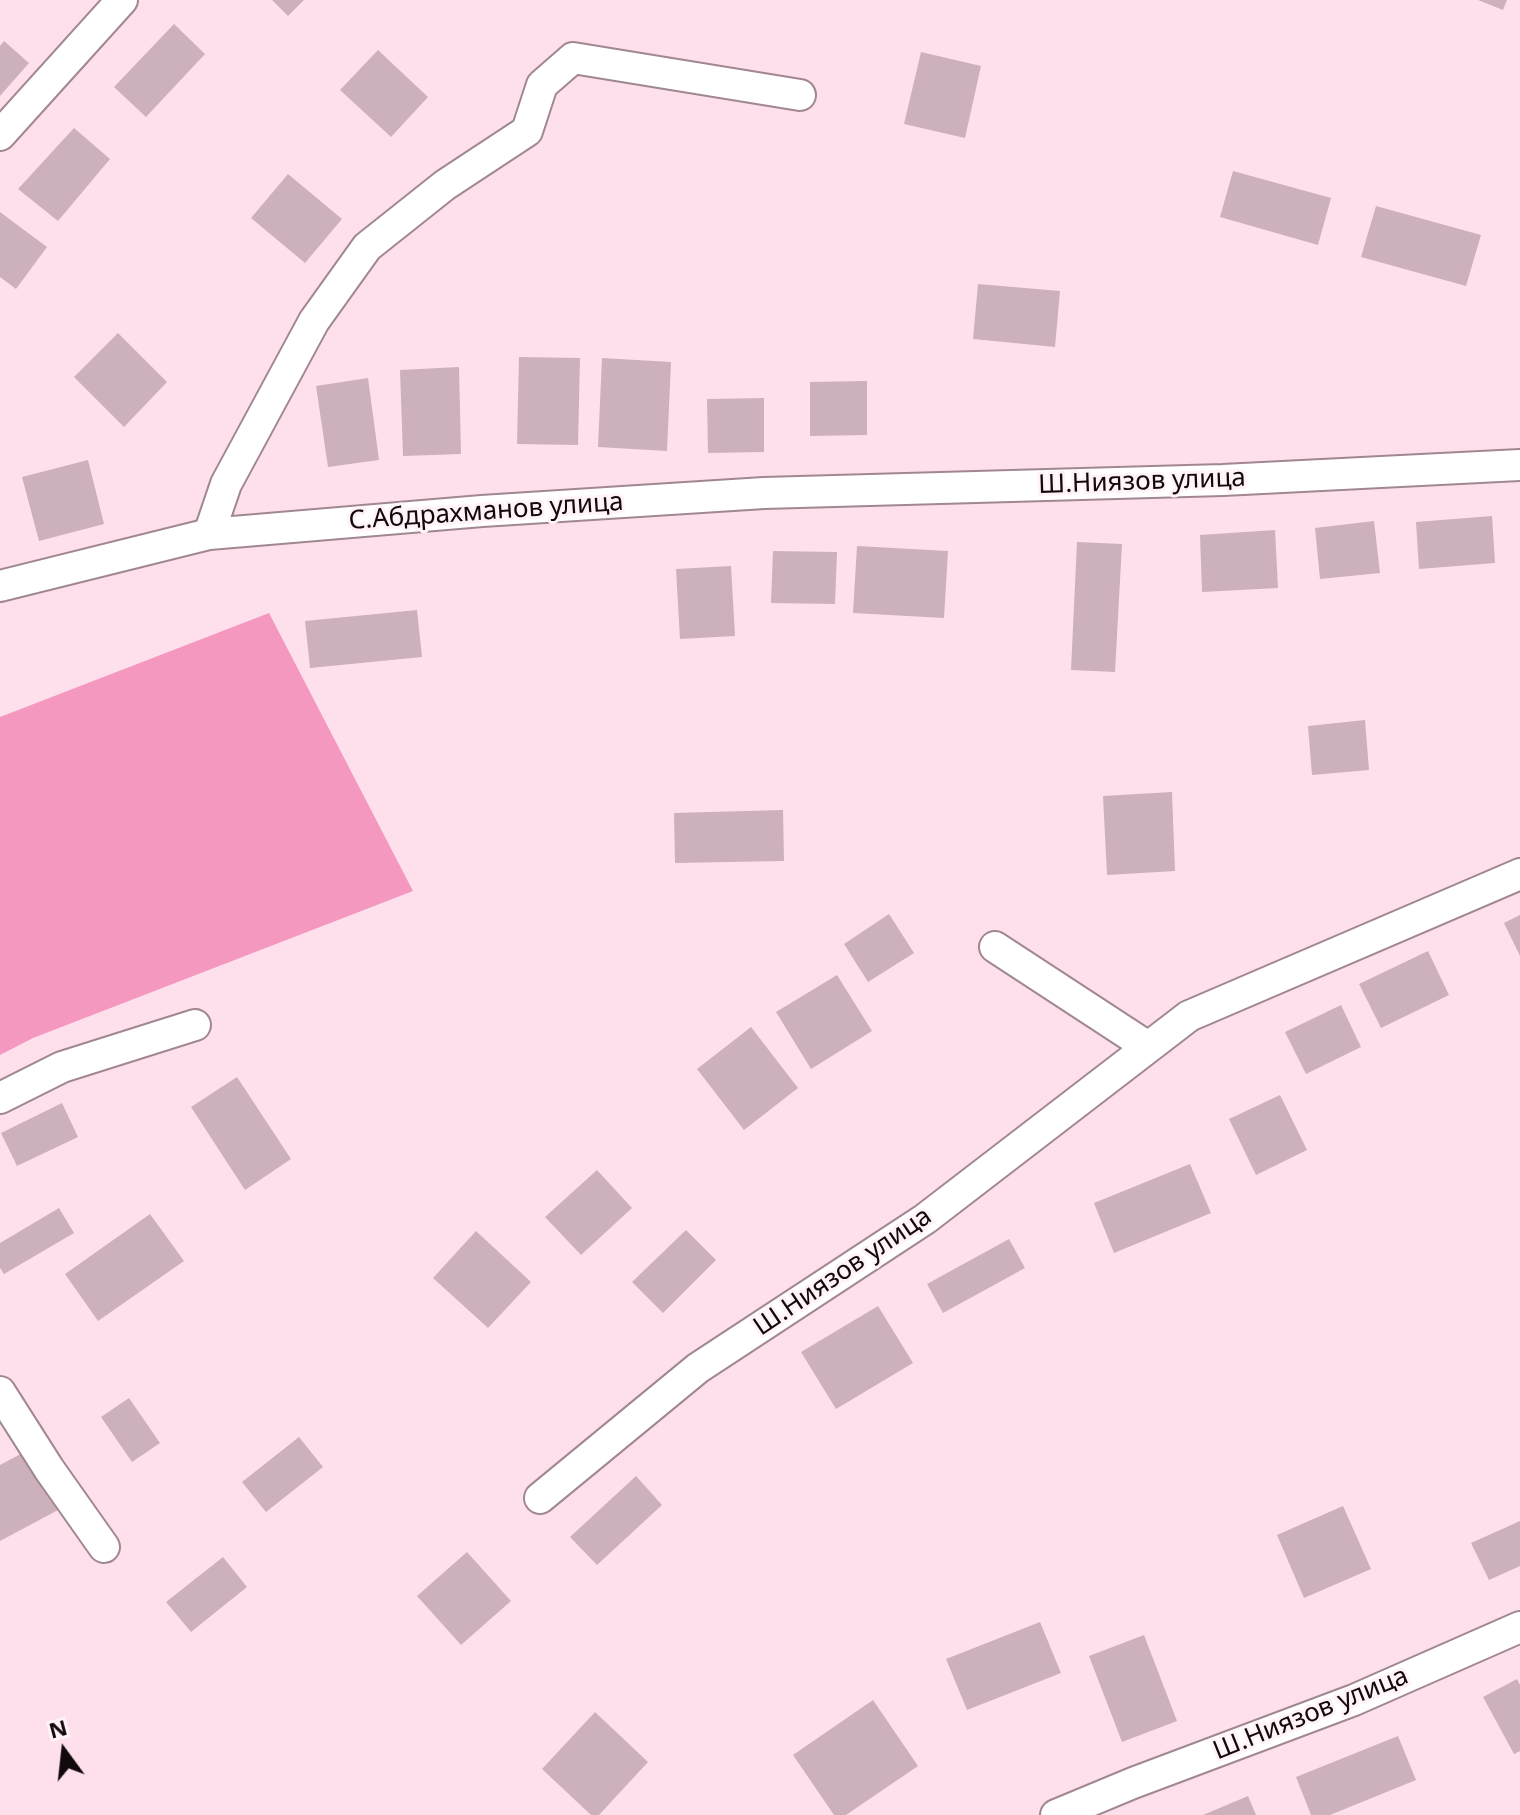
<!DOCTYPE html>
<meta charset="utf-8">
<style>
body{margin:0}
#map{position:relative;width:1520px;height:1815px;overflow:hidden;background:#fee0ec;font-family:"Noto Sans",sans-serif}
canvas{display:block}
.north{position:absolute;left:24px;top:1711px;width:80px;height:80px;-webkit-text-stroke:6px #fff3f8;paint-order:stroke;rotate:345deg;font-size:22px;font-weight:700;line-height:32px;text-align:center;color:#12090d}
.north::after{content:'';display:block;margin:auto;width:28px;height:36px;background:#12090d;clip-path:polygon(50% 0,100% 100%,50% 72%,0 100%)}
</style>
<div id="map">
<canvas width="1520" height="1815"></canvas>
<div class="north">N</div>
</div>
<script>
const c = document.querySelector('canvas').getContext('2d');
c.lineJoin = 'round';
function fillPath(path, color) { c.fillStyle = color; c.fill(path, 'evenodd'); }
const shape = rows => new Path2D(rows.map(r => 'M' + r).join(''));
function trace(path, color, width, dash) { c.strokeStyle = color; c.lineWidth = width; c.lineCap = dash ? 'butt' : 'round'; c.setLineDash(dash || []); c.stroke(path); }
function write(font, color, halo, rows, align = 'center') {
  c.font = font + ' "Noto Sans",sans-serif'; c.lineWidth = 6; c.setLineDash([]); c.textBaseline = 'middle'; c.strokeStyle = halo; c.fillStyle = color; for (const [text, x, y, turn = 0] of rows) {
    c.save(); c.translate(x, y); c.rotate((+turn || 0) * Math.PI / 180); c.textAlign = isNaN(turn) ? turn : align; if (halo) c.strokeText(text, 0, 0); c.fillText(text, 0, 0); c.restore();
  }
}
const green = shape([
 [269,613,413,891,33,1038,0,1055,0,717]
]);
const building = shape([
 [272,0,304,0,288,16],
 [1478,0,1507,0,1503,10],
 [174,24,205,54,146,117,114,87],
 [4,41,29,63,0,96,0,46],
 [378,50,428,97,391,137,340,90],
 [921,52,981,66,965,138,904,124],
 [74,128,110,159,58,221,18,189],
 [1233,171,1331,198,1318,245,1220,217],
 [288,174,342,219,305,263,251,218],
 [1376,206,1481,235,1466,286,1361,257],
 [0,212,47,247,16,289,0,277],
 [978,284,1060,291,1055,347,973,339],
 [118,333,167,382,124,427,74,377],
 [519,357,580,358,578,445,517,444],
 [602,358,671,362,667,451,598,447],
 [459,367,461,454,403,456,400,370],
 [368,378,379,460,328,467,316,386],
 [867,381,867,435,810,436,810,382],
 [764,398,764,452,708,453,707,399],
 [88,460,104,524,39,541,22,477],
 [1492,516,1495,563,1419,569,1416,522],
 [1374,521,1380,573,1320,579,1315,528],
 [1275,530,1278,588,1202,592,1200,535],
 [1077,542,1122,544,1115,672,1071,670],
 [857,546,948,551,944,618,853,613],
 [773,551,837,552,835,604,771,603],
 [731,566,735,636,680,639,676,569],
 [417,610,422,657,310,668,305,621],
 [1365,720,1369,770,1312,775,1308,726],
 [1172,792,1175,871,1107,875,1103,796],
 [783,810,784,861,675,863,674,813],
 [889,914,914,953,868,982,844,944],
 [1520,915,1520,956,1504,923],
 [1428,951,1449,995,1381,1028,1359,984],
 [837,975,872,1031,811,1069,776,1012],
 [1341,1005,1361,1047,1306,1074,1285,1032],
 [751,1027,798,1088,744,1130,697,1069],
 [237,1077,291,1159,245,1190,191,1107],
 [1280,1095,1307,1150,1256,1175,1229,1119],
 [62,1103,78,1137,17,1166,1,1133],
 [1190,1164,1211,1213,1114,1253,1094,1203],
 [597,1170,632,1208,581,1255,545,1217],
 [59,1208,74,1233,4,1274,0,1268,0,1243],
 [150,1214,184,1261,98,1321,65,1274],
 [686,1230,716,1260,663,1313,632,1282],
 [476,1231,531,1282,488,1328,433,1278],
 [1009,1239,1025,1268,943,1313,927,1284],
 [878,1306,913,1363,836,1409,801,1352],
 [129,1398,160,1443,132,1462,101,1417],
 [299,1437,323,1467,266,1512,242,1482],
 [28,1450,60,1509,0,1541,0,1465],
 [636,1476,662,1505,597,1565,570,1537],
 [1343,1506,1371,1569,1304,1598,1277,1535],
 [1520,1521,1520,1566,1489,1580,1471,1543],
 [467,1552,511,1601,461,1645,417,1596],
 [223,1557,247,1587,191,1632,166,1602],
 [1040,1622,1061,1673,967,1710,946,1659],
 [1144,1635,1177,1721,1122,1742,1089,1656],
 [1517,1679,1520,1685,1520,1751,1514,1754,1483,1697],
 [873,1700,918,1766,846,1815,834,1815,793,1755],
 [595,1712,648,1762,599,1815,591,1815,542,1769],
 [1398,1736,1416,1780,1330,1815,1311,1815,1296,1777],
 [1248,1796,1256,1815,1203,1815]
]);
const minor = shape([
 [0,135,122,0],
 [209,534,226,484,314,321,367,247,445,185,527,131,542,85,573,58,800,95],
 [0,586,209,534,482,511,764,493,1223,480,1520,465],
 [995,947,1148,1047],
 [0,1098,62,1067,195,1025],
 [0,1392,49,1469,104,1547],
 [540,1498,698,1368,925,1219,1189,1016,1520,874],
 [1056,1815,1133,1783,1354,1700,1520,1627]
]);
const streetNames = [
 ["Ш.Ниязов улица",1142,482,-2],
 ["С.Абдрахманов улица",486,512,-4],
 ["Ш.Ниязов улица",843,1272,-34],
 ["Ш.Ниязов улица",1311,1714,-22]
];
fillPath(green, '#f498c0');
fillPath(building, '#ccb0bb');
trace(minor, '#a18791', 34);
trace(minor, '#fff', 30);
write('26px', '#12090d', '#fff3f8', streetNames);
</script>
